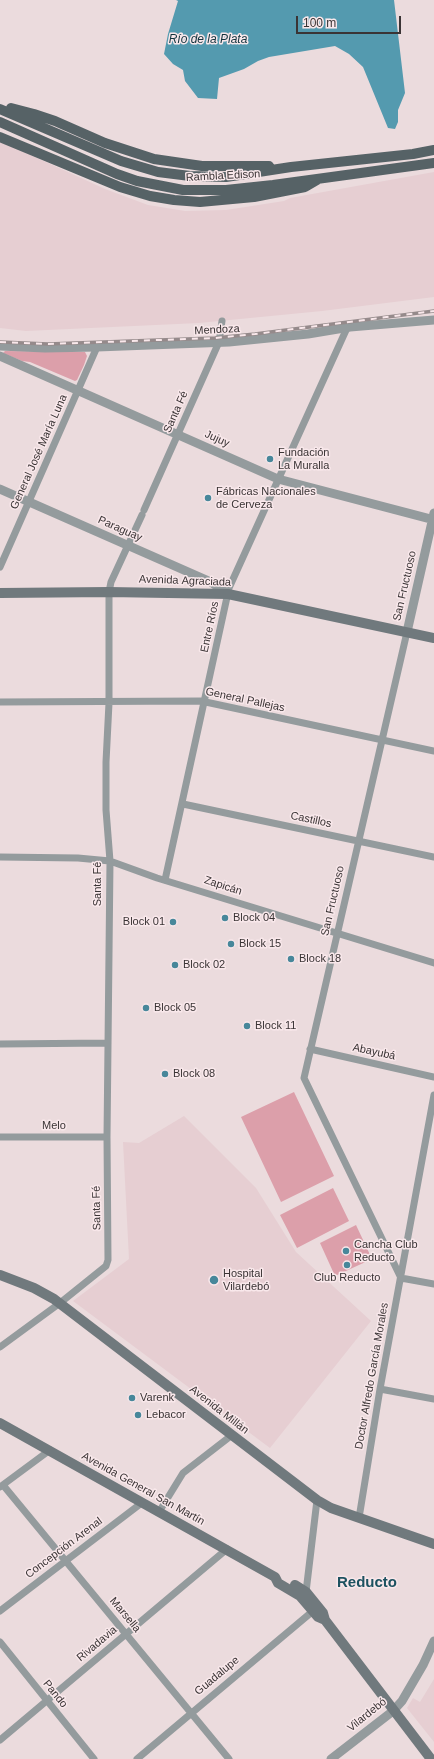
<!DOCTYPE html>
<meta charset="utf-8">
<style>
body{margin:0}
#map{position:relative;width:434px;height:1759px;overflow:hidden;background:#ebdbdd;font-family:Arial,sans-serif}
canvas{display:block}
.scale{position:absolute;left:296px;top:16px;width:105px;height:18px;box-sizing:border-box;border:2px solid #3a3435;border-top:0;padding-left:5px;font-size:12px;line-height:14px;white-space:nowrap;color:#3a3435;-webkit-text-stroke:3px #f9e8eb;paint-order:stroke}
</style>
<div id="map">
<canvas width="434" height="1759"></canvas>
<div class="scale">100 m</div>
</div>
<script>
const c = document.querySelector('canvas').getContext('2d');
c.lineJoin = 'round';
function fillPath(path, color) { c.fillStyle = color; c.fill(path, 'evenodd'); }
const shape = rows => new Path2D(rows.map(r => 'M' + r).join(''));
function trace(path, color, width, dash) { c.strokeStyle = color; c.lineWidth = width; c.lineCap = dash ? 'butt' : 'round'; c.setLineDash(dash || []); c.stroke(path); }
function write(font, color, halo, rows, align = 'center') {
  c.font = font + ' Arial,sans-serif'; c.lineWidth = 3; c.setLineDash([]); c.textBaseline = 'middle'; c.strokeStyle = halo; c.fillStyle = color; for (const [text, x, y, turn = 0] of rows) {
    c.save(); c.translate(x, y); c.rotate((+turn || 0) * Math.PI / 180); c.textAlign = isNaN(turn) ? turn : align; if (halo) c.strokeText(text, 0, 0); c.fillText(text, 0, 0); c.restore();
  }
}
const built = shape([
 [0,141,105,189,148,205,185,211,226,210,284,201,290,198,434,172,434,297,322,311,199,323,26,331,0,328],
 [184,1116,256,1188,296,1252,371,1321,270,1448,73,1301,129,1259,123,1142,139,1143],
 [434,1679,434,1742,407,1708,413,1698,420,1702]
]);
const green = shape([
 [5,351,85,352,87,356,84,365,77,380,75,381,30,362,22,361,3,353],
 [294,1092,334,1176,281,1202,241,1117],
 [333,1188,349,1221,297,1248,280,1215],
 [356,1225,372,1259,335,1276,320,1243]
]);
const water = shape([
 [176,0,394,0,405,93,398,110,398,122,395,129,388,128,363,67,349,54,335,46,269,57,258,61,244,69,219,78,217,99,198,98,185,81,183,70,173,64,164,54,168,34,178,1]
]);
const minor = shape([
 [144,510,219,342,222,321],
 [0,567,97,347],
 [407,632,304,1078,401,1278,434,1284],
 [0,702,201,701,434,751],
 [183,804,434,857],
 [0,857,78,858,110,861,157,878,434,963],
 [165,880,229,588,347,328],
 [0,1044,108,1043],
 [310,1049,434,1077],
 [0,1137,107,1137],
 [0,1347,60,1303,106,1266,108,1260,107,1137,110,861,106,810,106,762,109,703,109,592,111,582,142,515],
 [380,1389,434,1399],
 [3,1485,229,1759],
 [0,1487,50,1450],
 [159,1512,183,1473,232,1435],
 [359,1518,380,1389,434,1095],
 [303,1594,306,1592,317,1500],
 [0,1611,139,1505,141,1502],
 [0,1642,94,1759],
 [0,1740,227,1549],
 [137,1759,313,1611]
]);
const tertiary = shape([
 [0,346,45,348,97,347,229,342,308,334,350,327,434,320],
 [0,356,278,479,434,520],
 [0,489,211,582,228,594],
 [407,632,434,513],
 [331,1759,393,1711,402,1701,423,1665,434,1641]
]);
const secondary = shape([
 [0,593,109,592,228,594,434,638],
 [0,1275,34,1288,54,1299,317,1500,331,1508,434,1544],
 [0,1423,275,1577,278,1583,300,1596,318,1617,325,1620],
 [295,1585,306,1592,323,1613,325,1620,431,1759]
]);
const primary = shape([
 [11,108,34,114,55,121,105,143,154,159,202,166,269,166],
 [0,109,121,161,158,172,190,176,226,177,291,167,413,154,434,150],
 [0,122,117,174,137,181,183,190,226,190,273,185,434,163],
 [0,137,120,187,150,196,174,200,200,202,254,197,305,187,317,180]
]);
const rail = shape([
 [0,342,48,344,215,338,255,334,434,311]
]);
const markers = [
 [270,459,4,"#47879a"],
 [208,498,4,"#47879a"],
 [225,918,4,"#47879a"],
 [173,922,4,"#47879a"],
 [231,944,4,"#47879a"],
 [291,959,4,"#47879a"],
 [175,965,4,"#47879a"],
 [146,1008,4,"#47879a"],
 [247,1026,4,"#47879a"],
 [165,1074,4,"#47879a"],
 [346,1251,4,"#47879a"],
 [347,1265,4,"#47879a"],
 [214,1280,5,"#47879a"],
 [132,1398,4,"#47879a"],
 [138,1415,4,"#47879a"]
];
const streetNames = [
 ["Rambla Edison",223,176,-3],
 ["Mendoza",217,330,-3],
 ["Santa Fé",176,412,-66],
 ["Jujuy",217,439,24],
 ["General José María Luna",39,452,-66],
 ["Paraguay",120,529,24],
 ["Avenida Agraciada",185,581,2],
 ["San Fructuoso",405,586,-77],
 ["Entre Ríos",210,627,-78],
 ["General Pallejas",245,700,12],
 ["Castillos",311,820,12],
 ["Santa Fé",98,884,-90],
 ["Zapicán",223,886,18],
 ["San Fructuoso",333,901,-77],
 ["Abayubá",374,1052,12],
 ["Melo",54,1126],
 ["Santa Fé",97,1208,-91],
 ["Doctor Alfredo García Morales",372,1376,-80],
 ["Avenida Millán",219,1410,38],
 ["Avenida General San Martín",143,1489,29],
 ["Concepción Arenal",64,1548,-37],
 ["Marsella",125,1615,50],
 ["Rivadavia",97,1644,-40],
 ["Guadalupe",217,1676,-40],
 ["Pando",55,1694,51],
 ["Vilardebó",367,1715,-39]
];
const poiNames = [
 ["Fundación",278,453],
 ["La Muralla",278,466],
 ["Fábricas Nacionales",216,492],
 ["de Cerveza",216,505],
 ["Block 04",233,918],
 ["Block 01",165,922,"right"],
 ["Block 15",239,944],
 ["Block 18",299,959],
 ["Block 02",183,965],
 ["Block 05",154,1008],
 ["Block 11",255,1026],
 ["Block 08",173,1074],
 ["Cancha Club",354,1245],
 ["Reducto",354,1258],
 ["Hospital",223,1274],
 ["Vilardebó",223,1287],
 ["Club Reducto",347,1278,"center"],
 ["Varenk",140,1398],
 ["Lebacor",146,1415]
];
const waterNames = [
 ["Río de la Plata",208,40]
];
const districtNames = [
 ["Reducto",367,1583]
];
fillPath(built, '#e6ced2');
fillPath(green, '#dc9faa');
fillPath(water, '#549aaf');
trace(minor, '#949b9d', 7);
trace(tertiary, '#949b9d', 9);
trace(secondary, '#70797d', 10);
trace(primary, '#566266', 10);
trace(rail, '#958a8b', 3.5);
trace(rail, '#f9e8eb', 2, [6]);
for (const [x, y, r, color] of markers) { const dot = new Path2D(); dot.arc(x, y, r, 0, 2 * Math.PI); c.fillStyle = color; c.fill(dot); trace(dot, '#f9e8eb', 1.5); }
write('11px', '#3a3435', '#f9e8eb', streetNames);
write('11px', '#3a3435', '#f9e8eb', poiNames, 'left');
write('italic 12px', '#12343e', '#f9e8eb', waterNames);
write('bold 15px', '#1d5260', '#f9e8eb', districtNames);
</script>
